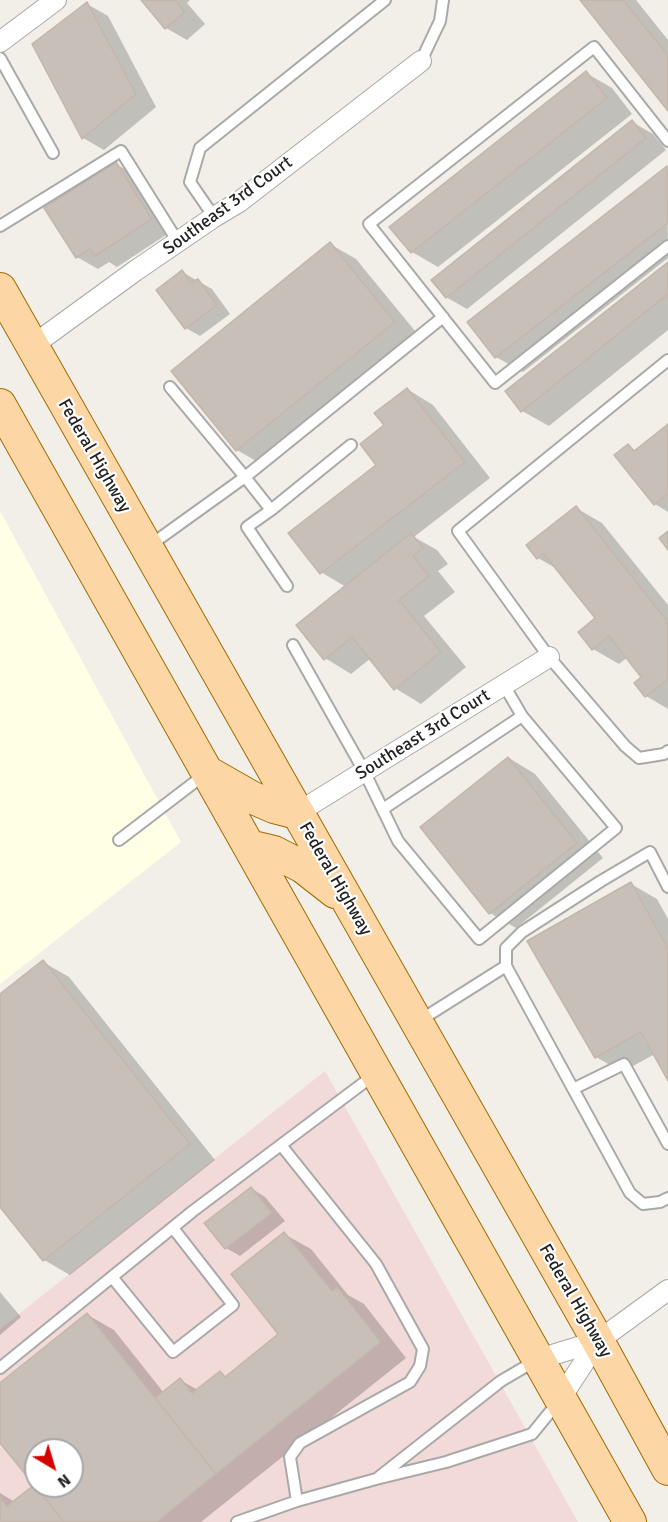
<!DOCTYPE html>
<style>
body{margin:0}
#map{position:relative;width:668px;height:1522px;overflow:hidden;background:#f2efe9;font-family:Signika,sans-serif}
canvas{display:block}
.north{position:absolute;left:24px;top:1438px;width:60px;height:60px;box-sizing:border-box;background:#fff;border:2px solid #a7a7a7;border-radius:50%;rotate:142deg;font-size:16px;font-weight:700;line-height:24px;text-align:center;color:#222}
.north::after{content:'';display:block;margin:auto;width:21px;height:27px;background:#d40000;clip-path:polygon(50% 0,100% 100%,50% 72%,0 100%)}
</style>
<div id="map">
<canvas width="668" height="1522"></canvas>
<div class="north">N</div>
</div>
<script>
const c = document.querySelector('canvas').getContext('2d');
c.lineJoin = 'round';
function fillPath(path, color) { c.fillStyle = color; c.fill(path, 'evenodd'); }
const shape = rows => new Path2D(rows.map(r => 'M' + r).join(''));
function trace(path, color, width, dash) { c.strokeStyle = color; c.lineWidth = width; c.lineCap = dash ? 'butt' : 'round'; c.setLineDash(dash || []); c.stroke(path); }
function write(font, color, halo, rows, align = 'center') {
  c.font = font + ' Signika,sans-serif'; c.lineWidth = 4.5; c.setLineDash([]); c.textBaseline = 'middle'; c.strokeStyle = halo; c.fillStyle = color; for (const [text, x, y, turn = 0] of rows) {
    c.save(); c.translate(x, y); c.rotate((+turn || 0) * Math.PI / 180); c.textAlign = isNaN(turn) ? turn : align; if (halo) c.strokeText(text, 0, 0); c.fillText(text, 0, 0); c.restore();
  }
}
const commercial = shape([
 [325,1071,578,1522,0,1522,0,1329],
 [36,1450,72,1450,72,1486,36,1486]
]);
const education = shape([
 [0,511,181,842,0,984]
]);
const shadow = shape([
 [143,0,190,0,187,3,205,24,187,40,166,28],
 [582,0,636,0,668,40,668,109],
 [87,4,108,16,156,107,104,150,83,138],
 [586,73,612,88,632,114,438,267,412,252],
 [632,122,653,134,666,150,467,309,446,297],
 [116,164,137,176,172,231,117,267,109,262,98,269,77,257],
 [667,168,668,258,523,372,496,357,469,322],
 [330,244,356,259,420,337,263,465,237,450],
 [668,264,668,330,549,426,522,411,507,392],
 [182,272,212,289,230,314,200,336,186,328],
 [407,389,433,405,490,478,414,537,437,550,448,564,438,571,455,592,424,616,466,667,421,704,395,688,371,658,351,674,325,658,346,587,321,572,378,465,386,426],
 [668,426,668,512,655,504,628,446,636,451],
 [576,508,602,523,668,605,668,709,646,696,636,683,644,677,628,657,619,664,593,649,597,618,559,570,538,558],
 [509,758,535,774,603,858,516,928,490,913],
 [631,884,657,899,668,919,668,1078,655,1054,622,1072,596,1057],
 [43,962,69,977,215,1160,70,1275,44,1260,0,1205,0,996],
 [251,1188,265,1197,285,1221,240,1256,226,1248],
 [284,1234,311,1249,348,1295,364,1304,406,1358,201,1522,0,1522,0,1493,15,1502,36,1485,0,1440,0,1385,88,1315,114,1330,164,1393,180,1380,198,1390,220,1373,227,1377,280,1334],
 [36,1450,72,1450,72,1486,36,1486],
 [0,1292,21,1317,0,1335]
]);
const building = shape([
 [141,0,175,0,185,12,165,29,141,0],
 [580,0,623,0,668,55,668,111,580,0],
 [87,2,136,94,82,139,32,44,87,2],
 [586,71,607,98,411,253,389,227,586,71],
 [632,120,646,138,446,298,431,280,632,120],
 [116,162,152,219,95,256,90,249,76,258,44,208,116,162],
 [667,166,668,223,495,358,467,322,667,166],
 [330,242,395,322,236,451,171,371,330,242],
 [668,262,668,294,521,412,505,391,668,262],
 [182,270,191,283,198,279,217,305,185,329,156,290,182,270],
 [407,388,465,462,320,574,288,533,376,465,360,444,384,425,374,413,407,388],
 [668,424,668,494,654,505,614,455,628,444,634,451,668,424],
 [576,506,668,622,668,679,645,697,634,683,641,677,609,636,592,650,578,632,595,618,544,554,537,559,526,545,576,506],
 [668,531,668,550,659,538,668,531],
 [411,533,423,548,413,556,429,576,399,600,441,652,394,690,352,637,324,660,296,625,411,533],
 [508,757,577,843,489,914,420,827,508,757],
 [631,882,668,949,668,1081,641,1032,595,1058,527,941,631,882],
 [43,960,190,1144,43,1261,0,1207,0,994,43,960],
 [251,1187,272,1213,225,1249,204,1223,251,1187],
 [284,1232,332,1291,337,1287,381,1342,216,1474,155,1398,180,1378,192,1393,220,1371,225,1377,278,1334,231,1274,284,1232],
 [87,1313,216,1474,157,1522,64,1522,0,1443,0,1383,87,1313],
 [36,1450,72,1450,72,1486,36,1486,36,1450],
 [34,1485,64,1522,0,1522,0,1497,7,1506,34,1485]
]);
const lane = shape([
 [0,58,53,153],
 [421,61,440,21,443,0],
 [668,141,594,47,369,224,495,383,668,246],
 [214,217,190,182,200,148,385,0],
 [0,226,121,151,178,242],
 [668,360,458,531,549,657,625,746,639,758,664,754,668,751],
 [351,445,271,510,245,477,443,317],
 [271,510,247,527,287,586],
 [149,546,245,477,170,387],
 [293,645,364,771,398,841,479,939,616,828,522,716,504,685],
 [383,809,522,716],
 [119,840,204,775],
 [506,966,506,948,522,932,601,881,650,852,668,887],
 [419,1021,506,966,630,1193,643,1204,660,1202,668,1198],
 [573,1089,624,1064,668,1144],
 [281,1145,376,1264,423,1349,420,1366,410,1382,300,1443,290,1457,297,1501],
 [112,1277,173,1352,233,1305,173,1228],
 [0,1368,193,1211,374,1075],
 [379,1477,501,1381,535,1361],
 [237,1522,297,1501,376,1479,446,1462,532,1434,559,1401]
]);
const street = shape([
 [0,42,56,0],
 [32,346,135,271,214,217,239,202,421,61],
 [297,813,549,657],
 [539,1359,598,1341,668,1290],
 [560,1399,598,1341]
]);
const primary = shape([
 [0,289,598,1341,668,1469],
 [0,405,630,1522],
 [209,773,251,797,274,807,297,813],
 [249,846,274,852,303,867,335,892]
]);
const streetNames = [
 ["Southeast 3rd Court",228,206,-36],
 ["Federal Highway",94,456,60],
 ["Southeast 3rd Court",423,735,-32],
 ["Federal Highway",335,879,60],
 ["Federal Highway",575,1301,60]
];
fillPath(commercial, '#f2dad9');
fillPath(education, '#ffffe5');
fillPath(shadow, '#0003');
fillPath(building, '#c7bfb8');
trace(building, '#c4b6ab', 1.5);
trace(lane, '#a9a9a9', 14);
trace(street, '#a9a9a9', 22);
trace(primary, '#a06b00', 34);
trace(lane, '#fff', 10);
trace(street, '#fff', 20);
trace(primary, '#fcd6a4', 32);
write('18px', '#222', '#fff', streetNames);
</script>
